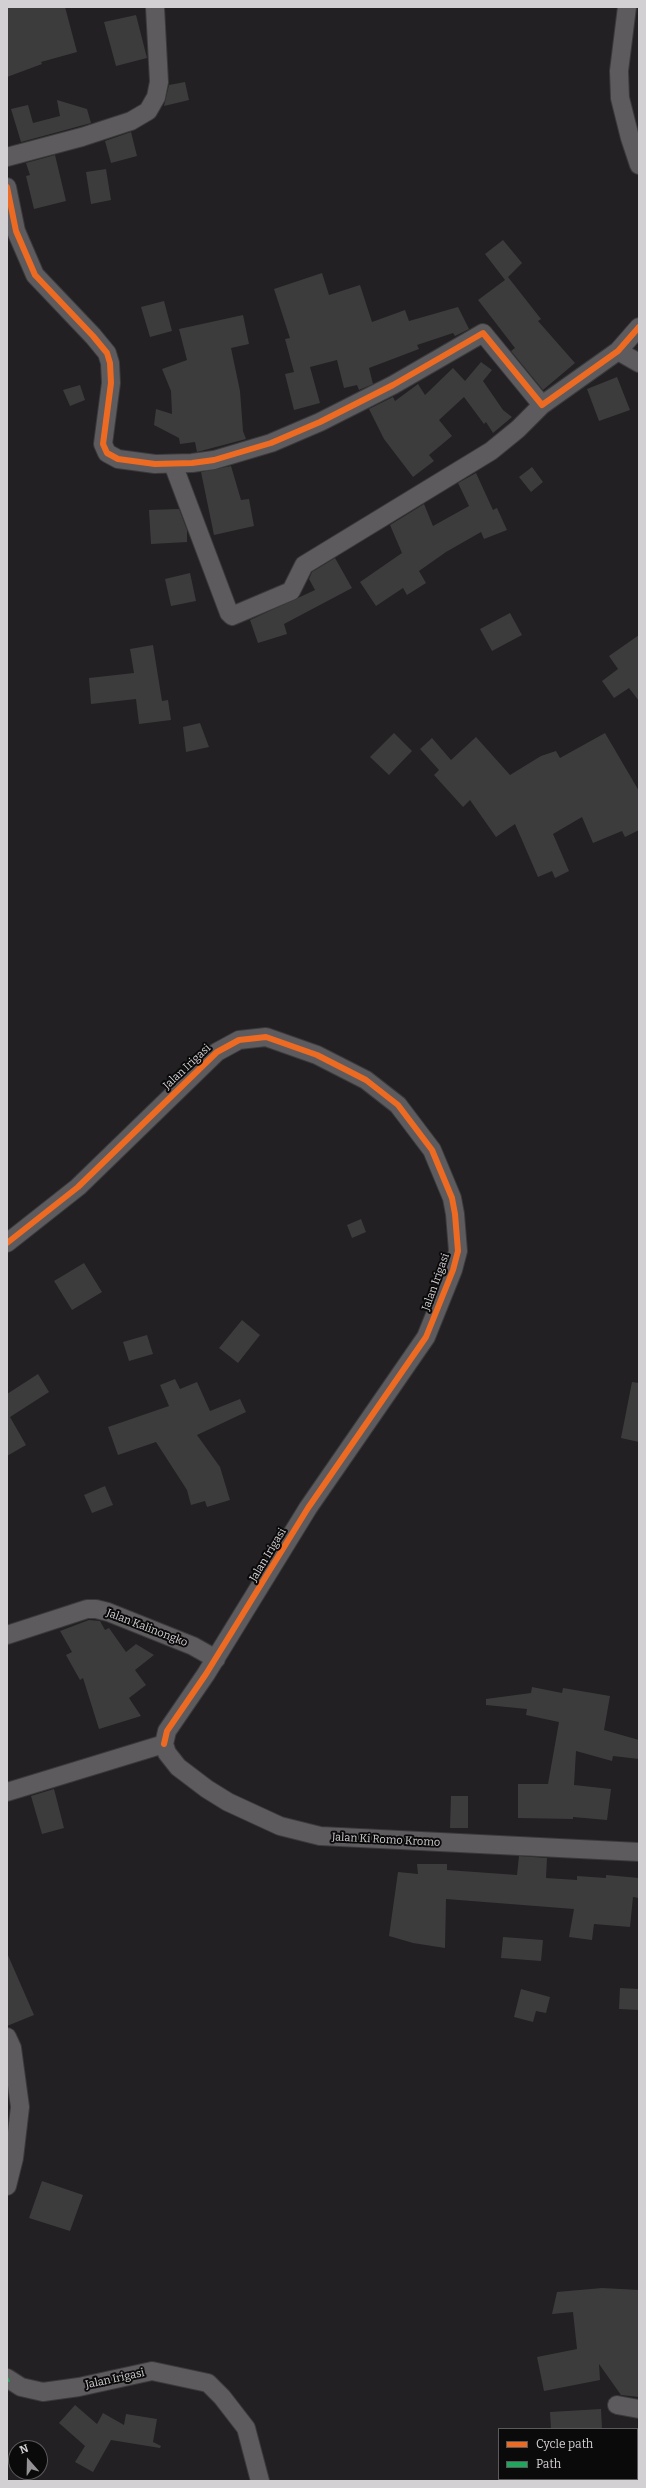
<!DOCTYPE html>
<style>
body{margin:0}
#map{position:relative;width:646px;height:2488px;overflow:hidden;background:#222022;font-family:Bitter,serif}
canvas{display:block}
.frame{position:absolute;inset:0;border:8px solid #d3d0d3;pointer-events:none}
.legend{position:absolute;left:498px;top:2428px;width:140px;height:52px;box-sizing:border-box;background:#0b0a0b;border:1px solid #5b595b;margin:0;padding:5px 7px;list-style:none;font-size:12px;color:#d3d0d3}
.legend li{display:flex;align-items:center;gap:8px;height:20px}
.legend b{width:20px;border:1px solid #5b595b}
.north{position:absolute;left:8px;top:2440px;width:40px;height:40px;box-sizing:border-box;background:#0b0a0b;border:1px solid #5b595b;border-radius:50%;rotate:340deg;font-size:11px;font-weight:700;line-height:16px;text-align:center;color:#d3d0d3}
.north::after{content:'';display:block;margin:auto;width:14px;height:18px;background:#959295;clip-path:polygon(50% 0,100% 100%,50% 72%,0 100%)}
</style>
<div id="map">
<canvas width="646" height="2488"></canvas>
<div class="frame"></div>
<ul class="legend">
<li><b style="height:5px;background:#ed6a23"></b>Cycle path</li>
<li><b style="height:5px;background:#20a55d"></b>Path</li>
</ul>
<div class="north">N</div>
</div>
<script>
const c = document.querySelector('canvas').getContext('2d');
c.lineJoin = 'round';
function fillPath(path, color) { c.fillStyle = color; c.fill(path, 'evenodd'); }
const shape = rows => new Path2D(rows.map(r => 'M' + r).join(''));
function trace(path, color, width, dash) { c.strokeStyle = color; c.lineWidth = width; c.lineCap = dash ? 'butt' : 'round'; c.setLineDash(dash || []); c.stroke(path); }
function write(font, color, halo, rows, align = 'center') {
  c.font = font + ' Bitter,serif'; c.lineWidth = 4; c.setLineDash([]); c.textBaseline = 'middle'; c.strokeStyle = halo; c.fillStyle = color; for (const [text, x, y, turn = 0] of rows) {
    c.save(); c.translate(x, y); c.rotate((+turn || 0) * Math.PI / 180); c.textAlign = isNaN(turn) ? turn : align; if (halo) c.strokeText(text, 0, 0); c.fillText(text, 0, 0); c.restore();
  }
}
const building = shape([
 [7,7,65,7,77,52,41,62,42,64,7,77],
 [136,15,147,58,116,66,104,22],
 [185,82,189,100,164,106,169,85],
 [57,100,87,109,91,123,21,142,11,109,28,105,33,123,60,116],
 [131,132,137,156,111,163,105,141],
 [55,155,66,201,34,209,26,176,30,175,26,163],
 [106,169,111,200,91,204,86,172],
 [503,240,522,263,508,277,541,319,538,321,575,363,543,390,511,351,515,348,478,300,505,280,485,254],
 [322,273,329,295,360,285,372,322,405,310,409,321,458,307,469,329,455,336,453,333,417,345,419,349,369,368,373,384,359,390,357,385,344,388,337,360,310,367,320,403,294,410,285,374,294,372,285,339,290,338,274,289],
 [164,301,172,331,150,337,141,307],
 [243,315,249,344,231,348,240,391,243,431,246,439,197,452,195,442,180,444,179,438,154,425,156,409,172,414,171,391,162,369,187,360,179,329],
 [481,362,492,370,483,381,503,410,512,417,493,433,486,422,484,424,464,397,439,420,452,436,429,455,434,461,413,477,384,439,369,409,393,397,395,401,418,384,425,395,453,368,465,381],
 [617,377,630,410,599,421,587,389],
 [80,385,85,400,70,406,63,390],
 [231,466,241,500,249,499,254,526,214,535,201,472],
 [532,467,543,482,531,492,519,477],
 [476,473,493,510,497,508,507,530,484,539,481,532,446,552,419,571,426,583,407,595,403,588,376,606,360,582,402,553,390,525,424,504,433,526,469,506,458,483],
 [179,509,187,530,187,542,151,544,149,510],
 [335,558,352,588,284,624,287,634,258,643,250,620,315,590,309,579,312,572],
 [190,573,196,601,171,606,165,579],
 [510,613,522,635,492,651,480,629],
 [639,635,639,701,629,688,614,698,602,681,618,669,609,656],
 [153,645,162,701,168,700,171,720,139,724,136,699,91,704,89,678,134,673,130,649],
 [200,723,209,747,186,752,183,727],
 [394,733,412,751,389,775,370,757],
 [605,733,639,791,639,830,625,837,622,831,593,843,582,817,553,834,569,871,555,878,552,871,538,877,515,824,496,837,470,800,463,807,434,775,439,770,420,749,432,738,451,760,476,737,510,775,541,756,556,751,560,758],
 [361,1219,366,1232,352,1238,347,1225],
 [84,1263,102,1292,72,1310,54,1281],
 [242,1320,260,1335,238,1363,219,1348],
 [147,1335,153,1354,129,1361,123,1342],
 [38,1374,49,1392,10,1417,26,1445,7,1456,7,1394],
 [175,1379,180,1389,197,1382,210,1411,240,1399,246,1412,197,1435,220,1467,230,1500,207,1507,205,1501,191,1505,187,1490,156,1442,118,1455,108,1427,169,1406,160,1385],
 [632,1382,639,1383,639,1442,621,1438],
 [105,1486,113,1505,92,1513,84,1495],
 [89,1620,100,1621,105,1630,109,1628,126,1652,136,1644,154,1655,135,1670,146,1685,129,1698,141,1716,99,1729,83,1678,80,1680,66,1655,72,1652,60,1631],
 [532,1687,562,1693,563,1688,610,1696,604,1730,639,1740,639,1759,613,1756,612,1761,576,1751,574,1785,611,1789,607,1820,573,1817,573,1819,518,1818,518,1784,548,1784,559,1722,526,1715,527,1709,486,1705,486,1699,531,1693],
 [54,1789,64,1828,42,1834,31,1796],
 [451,1796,468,1796,468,1828,450,1828],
 [519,1856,547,1858,546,1878,577,1880,577,1876,606,1878,606,1875,639,1878,639,1898,633,1897,630,1927,594,1924,592,1940,569,1937,574,1909,446,1899,445,1948,413,1943,389,1936,398,1872,418,1874,417,1864,447,1864,447,1870,517,1875],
 [503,1937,543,1940,541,1961,501,1958],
 [7,1953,34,2015,7,2026],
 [620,1988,639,1989,639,2010,619,2009],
 [521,1989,550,1997,546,2013,536,2011,533,2022,514,2017],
 [42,2181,83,2195,70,2231,29,2218],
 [602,2288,639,2290,639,2397,621,2395,599,2364,600,2380,544,2391,537,2357,577,2349,573,2312,552,2314,557,2292],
 [75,2405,97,2424,103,2413,124,2425,126,2414,157,2419,153,2442,161,2446,160,2448,111,2440,93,2472,75,2462,85,2446,59,2423],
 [601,2409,602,2429,551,2429,550,2412]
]);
const minor = shape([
 [627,7,619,71,620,98,630,138,639,165],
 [7,157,82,137,131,121,148,111,156,97,159,82,155,7],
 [7,187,16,231,35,275,93,336,107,353,110,363,111,383,103,444,107,453,118,459,155,464,192,463,214,460,271,443,320,422,393,385,483,333,542,405,618,351,639,327],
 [618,351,639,363],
 [173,464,229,613,232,616,291,591,304,565,491,451,518,429,542,405],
 [7,1243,78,1187,217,1052,239,1040,266,1037,317,1055,366,1080,398,1105,432,1150,452,1198,455,1214,458,1251,453,1270,426,1337,308,1508,206,1674,167,1731,164,1744],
 [7,1635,87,1609,96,1609,108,1612,193,1646,216,1659],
 [164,1744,167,1753,178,1767,207,1789,228,1802,280,1826,320,1836,639,1852],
 [7,1792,164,1744],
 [7,2037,12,2048,20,2107,14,2158,7,2186],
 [7,2378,21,2387,43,2392,79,2387,152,2371,208,2383,222,2397,246,2428,260,2481],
 [617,2405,639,2409]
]);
const quiet = shape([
 [7,2380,9,2379]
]);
const cycleway = shape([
 [7,187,16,231,35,275,93,336,107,353,110,363,111,383,103,444,107,453,118,459,155,464,192,463,214,460,271,443,320,422,393,385,483,333,542,405,618,351,639,327],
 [7,1243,78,1187,217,1052,239,1040,266,1037,317,1055,366,1080,398,1105,432,1150,452,1198,455,1214,458,1251,453,1270,426,1337,308,1508,206,1674,167,1731,164,1744]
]);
const streetNames = [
 ["Jalan Irigasi",187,1067,-43],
 ["Jalan Irigasi",436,1282,-70],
 ["Jalan Irigasi",268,1555,-59],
 ["Jalan Kalinongko",147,1628,21],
 ["Jalan Ki Romo Kromo",386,1840,3],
 ["Jalan Irigasi",115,2379,-12]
];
fillPath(building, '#3d3c3d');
trace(minor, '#3b3a3b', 20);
trace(minor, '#5d5b5d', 18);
trace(quiet, '#20a55d', 5, [10, 5]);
trace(cycleway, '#ed6a23', 6);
write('11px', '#d3d0d3', '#0b0a0b', streetNames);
</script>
